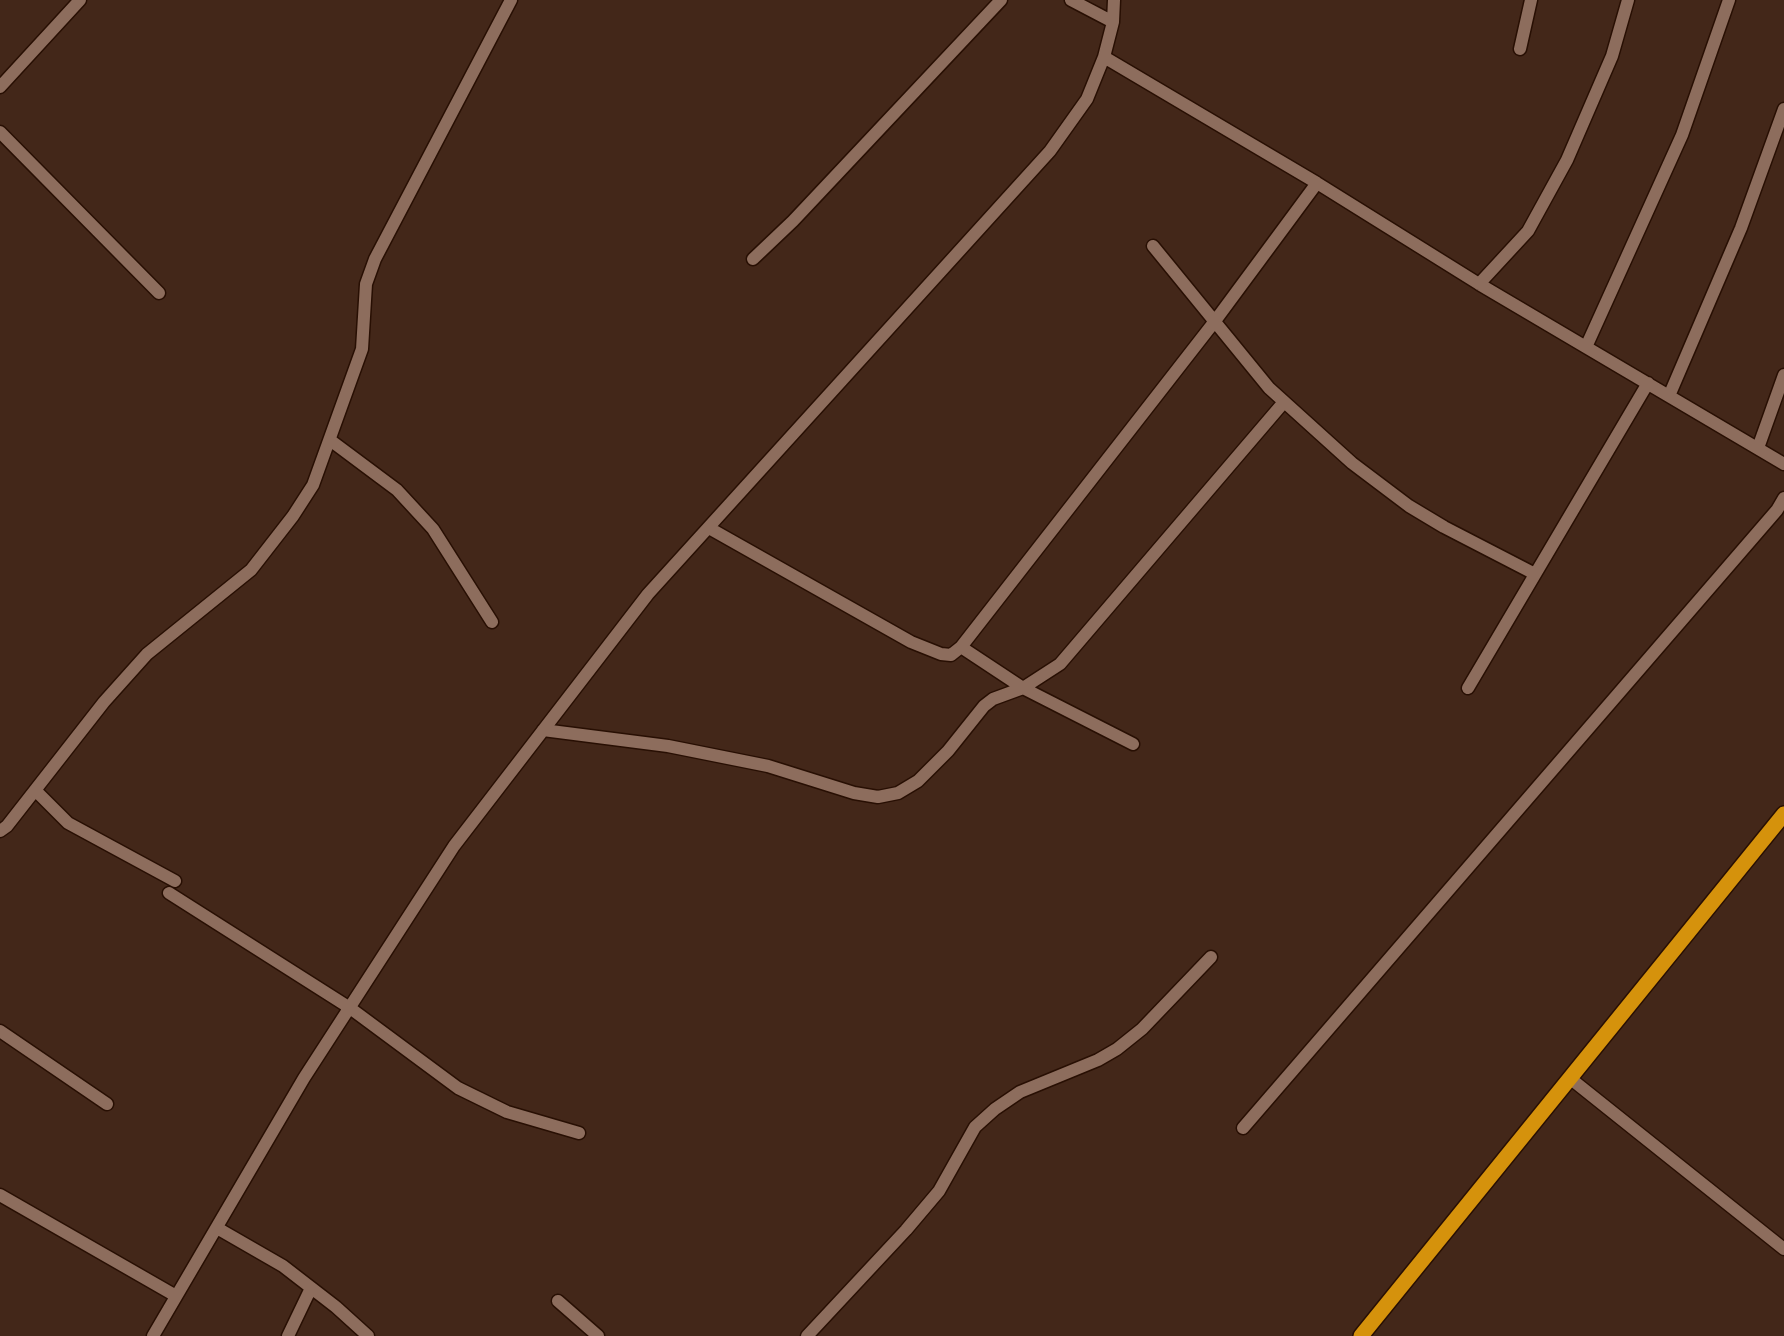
<!DOCTYPE html>
<style>
body{margin:0}
canvas{display:block;background:#432719}
</style>
<canvas width="1784" height="1336"></canvas>
<script>
const c = document.querySelector('canvas').getContext('2d');
c.lineJoin = 'round';
const shape = rows => new Path2D(rows.map(r => 'M' + r).join(''));
function trace(path, color, width, dash) { c.strokeStyle = color; c.lineWidth = width; c.lineCap = dash ? 'butt' : 'round'; c.setLineDash(dash || []); c.stroke(path); }
const lane = shape([
 [1571,1079,1784,1249]
]);
const street = shape([
 [1071,0,1113,22],
 [1520,49,1531,0],
 [1104,57,1317,183,1479,284,1784,464],
 [0,87,80,0],
 [0,132,159,293],
 [1153,246,1269,388,1352,463,1409,506,1444,527,1535,574],
 [753,259,793,221,1001,0],
 [1479,284,1528,231,1567,160,1612,56,1628,0],
 [1586,347,1682,135,1729,0],
 [1669,396,1741,228,1784,109],
 [330,440,397,490,433,529,492,622],
 [1758,448,1784,375],
 [709,528,911,642,941,654,951,655,961,647,1215,321,1317,183],
 [961,647,1023,688,1133,744],
 [1468,688,1648,383],
 [543,730,668,746,768,766,854,793,878,797,898,793,918,781,948,751,984,706,993,699,1023,688,1060,664,1284,402],
 [35,790,68,823,175,881],
 [0,831,7,826,104,702,147,654,251,570,293,516,313,485,362,349,366,284,375,259,511,0],
 [169,893,350,1008,458,1088,507,1112,579,1133],
 [0,1031,107,1104],
 [1243,1128,1777,510,1784,498],
 [0,1195,176,1296],
 [217,1228,283,1266,336,1307,368,1336],
 [558,1301,598,1336],
 [153,1336,304,1078,454,846,648,594,1050,151,1087,99,1104,57,1113,22,1114,0],
 [288,1336,311,1288],
 [807,1336,906,1230,939,1191,975,1127,995,1109,1020,1092,1098,1060,1117,1049,1142,1029,1211,957]
]);
const highway = shape([
 [1361,1336,1784,814]
]);
trace(lane, '#280f03', 15);
trace(street, '#280f03', 15);
trace(highway, '#280f03', 18);
trace(lane, '#8d6d5d', 12);
trace(street, '#8d6d5d', 12);
trace(highway, '#d5920c', 15);
</script>
